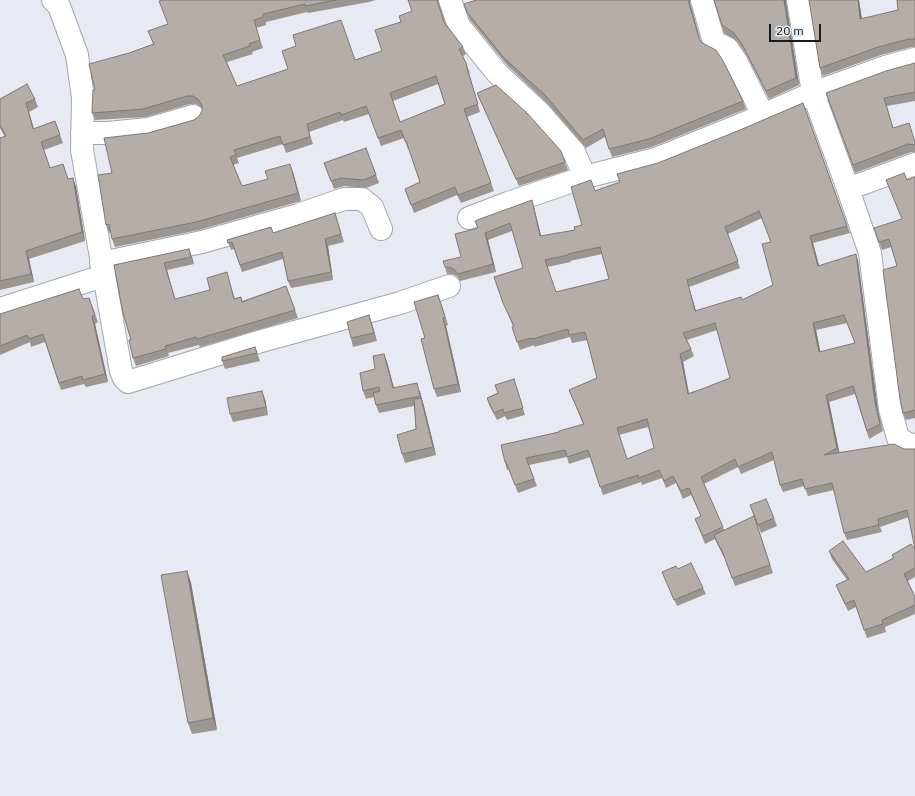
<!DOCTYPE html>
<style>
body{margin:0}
#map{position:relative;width:915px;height:796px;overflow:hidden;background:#e7eaf2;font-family:"IBM Plex Sans",sans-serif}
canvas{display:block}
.scale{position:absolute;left:769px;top:24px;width:52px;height:18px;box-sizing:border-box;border:2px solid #191a1c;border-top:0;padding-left:5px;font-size:12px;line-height:14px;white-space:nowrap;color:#191a1c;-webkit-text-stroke:3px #e7eaf2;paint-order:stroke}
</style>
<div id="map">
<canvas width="915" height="796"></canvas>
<div class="scale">20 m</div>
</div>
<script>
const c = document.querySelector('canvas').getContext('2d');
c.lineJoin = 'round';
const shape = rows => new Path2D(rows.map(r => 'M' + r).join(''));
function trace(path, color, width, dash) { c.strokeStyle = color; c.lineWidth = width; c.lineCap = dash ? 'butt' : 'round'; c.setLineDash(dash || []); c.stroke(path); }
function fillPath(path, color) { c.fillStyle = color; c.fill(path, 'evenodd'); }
const minor = shape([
 [53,0,59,6,77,55,83,98,82,150,121,371,124,378,128,382,258,342,400,303,449,286],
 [450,0,459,26,498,74,539,112,574,152,585,177],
 [702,0,714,42,727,48,736,61,763,115],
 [798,0,813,93,848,189,870,253,890,409,898,438,908,444,915,445],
 [82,133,108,133,148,129,193,116],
 [848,189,915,164],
 [469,218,508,203,585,177,656,159,738,126,813,93,885,67,915,59],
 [101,263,202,242,298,215,344,199,362,199,372,207,381,229],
 [0,309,103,276]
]);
const wall = shape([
 [163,0,376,0,369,2,308,13,307,12,266,22,266,25,256,28,263,48,252,52,253,54,227,62,237,86,355,60,382,51,401,22,412,11,438,0,445,23,463,47,466,54,463,56,470,73,469,73,480,112,467,117,494,191,461,203,457,195,414,213,405,189,420,182,409,149,408,149,404,138,381,146,369,114,344,122,343,120,309,132,313,144,286,153,283,144,237,158,239,163,233,165,242,186,293,172,301,201,199,230,115,247,112,239,111,232,109,233,106,225,112,173,148,133,194,120,199,116,202,111,202,108,201,107,196,104,190,104,146,117,95,120,92,113,95,90,129,53,153,44,148,31,168,24],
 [438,84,445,104,400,122,393,101],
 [714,0,786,0,786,2,799,85,769,99,746,54,737,41,724,33],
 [809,0,859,0,862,19,898,10,915,0,915,47,912,47,881,55,823,76,820,68],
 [690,3,700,40,743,101,746,109,652,147,612,157,605,137,586,148,548,104,507,65,470,20,464,4],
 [915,63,915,101,887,106,893,128,915,141,915,152,911,152,855,173,826,93],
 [477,93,565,162,568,170,519,186,480,100],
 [0,99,35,99,38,107,29,112,34,129,55,121,63,143,44,150,50,168,68,179,73,178,76,187,85,241,29,259,34,282,0,290,0,138,5,137,0,128],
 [803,103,850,233,813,243,819,266,858,261,878,411,883,431,869,439,855,394,829,402,839,453,904,449,915,449,915,550,909,517,880,527,882,532,847,540,844,533,834,490,808,496,804,486,783,492,780,485,774,460,741,474,738,467,704,484,724,530,754,516,750,505,774,518,777,526,761,533,755,519,773,573,735,586,724,556,723,556,715,539,705,544,695,519,701,516,691,495,683,499,676,483,666,488,662,478,642,485,641,482,603,495,590,457,569,464,567,457,529,465,537,486,518,493,509,469,507,470,505,462,559,432,583,424,569,390,597,378,587,340,572,343,570,337,534,347,534,345,520,350,512,327,513,326,506,310,494,277,523,268,512,231,488,240,496,272,460,281,457,276,452,274,447,274,445,267,461,257,478,228,534,207,541,236,575,230,582,225,595,191,620,182,658,163,740,130],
 [762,218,771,242,773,285,742,300,696,311,689,287,740,268,728,234],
 [602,254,609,279,556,292,547,267,571,262,570,261],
 [847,323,855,343,820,352,816,330],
 [717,330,730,378,702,389,689,393,683,362,694,356,691,349,687,340],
 [648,427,654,448,627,459,619,435],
 [366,148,379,183,366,188,344,186,334,189,324,163],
 [915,177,915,418,906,420,903,413,897,266,891,247,882,250,874,228,902,220,907,180],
 [335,213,344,242,328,246,333,280,291,288,288,281,283,259,242,272,234,249,231,250,227,240,271,227,273,233],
 [189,249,194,264,167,270,175,299,210,290,229,280,235,299,241,297,242,301,286,286,298,318,200,347,199,345,168,353,169,356,136,366,133,358,131,340,114,265],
 [438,295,448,325,446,326,461,392,437,397,434,389,425,338],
 [89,298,98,322,95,324,108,382,86,387,84,384,61,390,45,342,31,347,30,342,0,355,0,314,83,299],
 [372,324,377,341,353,347,351,338],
 [255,347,258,355,260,361,225,369,222,361],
 [384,354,387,362,394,388,420,391,436,455,405,463,402,454,416,429,414,406,379,413,376,405,374,397,366,399,363,391],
 [514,379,525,415,507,420,505,416,497,420,489,405,487,398,498,393],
 [265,399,268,415,233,422,230,414],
 [829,551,866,572,893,558,892,555,915,551,915,577,908,581,915,597,915,614,885,627,886,632,867,638,856,607,848,611,839,592,836,585,847,580,832,559],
 [678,569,703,588,706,594,677,606,662,572],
 [187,571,191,583,217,730,192,734,188,723]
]);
const shadedWall = shape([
 [688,0,690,0,690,3,702,45],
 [784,0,786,0,786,2,799,85,796,78],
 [858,0,859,0,863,27,860,19],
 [26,103,29,112,36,137,33,129],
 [290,164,293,172,301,201,298,193],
 [73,178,76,187,85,241,82,232],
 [532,200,534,207,543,244,540,236],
 [485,233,488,240,496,272,493,264],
 [810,236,813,243,821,273,818,266],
 [325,239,328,246,333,280,331,272],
 [189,249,192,257,194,264,191,257],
 [26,251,29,259,34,282,31,274],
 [856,254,858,261,878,411,883,431,875,403],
 [164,263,167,270,177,307,175,299],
 [687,280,689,287,698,319,695,311],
 [438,295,441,303,448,325,445,317],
 [369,315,372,324,377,341,374,333],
 [92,316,95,324,108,382,105,374],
 [443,318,446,326,461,392,458,384],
 [813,323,816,330,822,359,819,352],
 [384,354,387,362,396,396,393,388],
 [680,354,683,362,690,401,688,394],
 [417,383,424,406,436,455,433,447],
 [262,391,265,399,268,415],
 [826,395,829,402,840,455,837,448],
 [187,571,191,583,217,730,213,718]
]);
const building = shape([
 [163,0,336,0,305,6,305,4,263,14,263,17,254,20,260,40,249,44,250,46,223,55,237,86,288,69,282,51,296,46,293,35,341,20,355,60,382,51,375,30,401,22,399,16,412,11,408,0,437,0,444,22,463,47,459,49,467,65,466,65,478,104,464,109,491,183,458,195,455,187,411,205,405,189,420,182,406,141,405,141,401,130,378,138,366,106,341,115,340,112,307,124,310,137,283,145,280,136,234,150,236,155,230,157,242,186,268,179,265,171,290,164,298,193,196,222,112,239,109,224,106,225,98,175,112,173,104,138,148,133,194,120,199,116,202,111,202,105,198,99,193,96,187,96,143,109,92,113,93,90,95,90,89,64,129,53,154,44,148,31,168,24,159,1,163,0],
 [436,76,445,104,400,122,390,93,436,76],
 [476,0,688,0,699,38,701,42,706,45,716,50,722,59,743,101,649,139,609,149,603,129,583,140,546,96,504,58,467,12,464,4,476,0],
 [714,0,784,0,796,78,766,91,743,46,734,33,722,25,714,0],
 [809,0,858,0,860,19,898,10,897,0,915,0,915,39,909,39,878,47,820,68,809,0],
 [915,63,915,92,884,98,893,128,909,123,915,142,915,145,908,144,853,165,826,93,886,71,915,63],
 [27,84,35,99,26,103,33,129,55,121,60,135,41,142,50,168,63,164,68,179,73,178,82,232,26,251,31,274,0,281,0,138,6,136,0,125,0,99,27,84],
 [496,85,527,113,561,151,565,162,516,179,477,93,496,85],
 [803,103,847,226,810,236,818,266,856,254,875,403,880,424,867,431,853,386,826,395,837,448,824,455,894,444,904,449,915,449,915,549,907,510,878,519,879,525,844,533,832,483,805,489,802,479,780,485,772,452,738,467,735,459,701,477,723,527,703,536,695,519,701,516,689,488,681,491,673,476,664,481,659,470,639,478,638,475,600,487,588,450,567,457,565,450,526,458,534,479,515,485,506,462,505,462,501,445,559,432,559,431,584,424,569,390,597,378,585,332,569,335,568,329,532,339,531,338,517,342,512,327,514,326,503,303,494,277,523,268,510,223,485,233,493,264,458,274,454,269,449,267,445,267,443,261,461,257,455,234,478,228,475,221,480,219,532,200,540,236,575,230,574,227,582,225,571,187,591,180,595,191,620,182,617,174,658,163,740,130,803,103],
 [759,211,771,242,762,244,773,285,742,300,741,297,695,311,687,280,738,261,725,227,759,211],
 [600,247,609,279,556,292,545,260,568,255,568,254,600,247],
 [844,315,855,343,819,352,813,323,844,315],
 [715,323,730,378,702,389,688,394,680,354,691,349,683,333,715,323],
 [647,419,654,448,627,459,617,428,647,419],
 [366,148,376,175,363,180,341,178,331,181,324,163,366,148],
 [904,173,907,180,915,177,915,410,903,413,900,399,883,270,897,266,889,239,879,242,874,228,902,219,886,180,904,173],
 [335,213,341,234,325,239,331,272,288,281,282,252,240,265,232,242,228,243,227,240,271,227,273,233,335,213],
 [189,249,191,257,164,263,175,299,210,290,207,278,227,272,234,299,241,297,242,302,286,286,295,310,197,339,196,337,165,346,166,349,133,358,129,340,131,340,123,313,114,265,189,249],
 [79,289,83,299,89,298,95,315,92,316,105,374,83,380,82,376,59,383,43,334,29,339,27,335,0,346,0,314,79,289],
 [438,295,445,317,443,318,458,384,434,389,421,339,425,338,414,302,438,295],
 [369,315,374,333,351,338,347,322,369,315],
 [255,347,257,353,222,361,222,357,255,347],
 [384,354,393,388,417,383,420,396,376,405,373,393,380,391,379,387,363,391,360,373,375,369,373,356,384,354],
 [514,379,523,408,504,413,503,409,494,413,487,398,498,393,495,385,514,379],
 [262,391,266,407,230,414,227,398,262,391],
 [421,398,433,447,402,454,397,435,416,429,414,399,421,398],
 [766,499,774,518,758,525,750,505,766,499],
 [754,516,770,565,732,578,721,548,720,548,714,535,754,516],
 [843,541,866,572,894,558,892,555,911,544,915,550,915,568,904,574,915,597,915,605,882,620,883,624,864,630,854,600,845,604,836,585,849,579,829,551,843,541],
 [691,563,703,588,674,600,662,572,676,566,678,569,691,563],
 [187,571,213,718,188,723,161,575,187,571]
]);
trace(minor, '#a2a5ad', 24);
trace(minor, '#fff', 22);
fillPath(wall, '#9c9590');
fillPath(shadedWall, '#7f7976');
fillPath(building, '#b5ada8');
trace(building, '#7f7976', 1);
</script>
